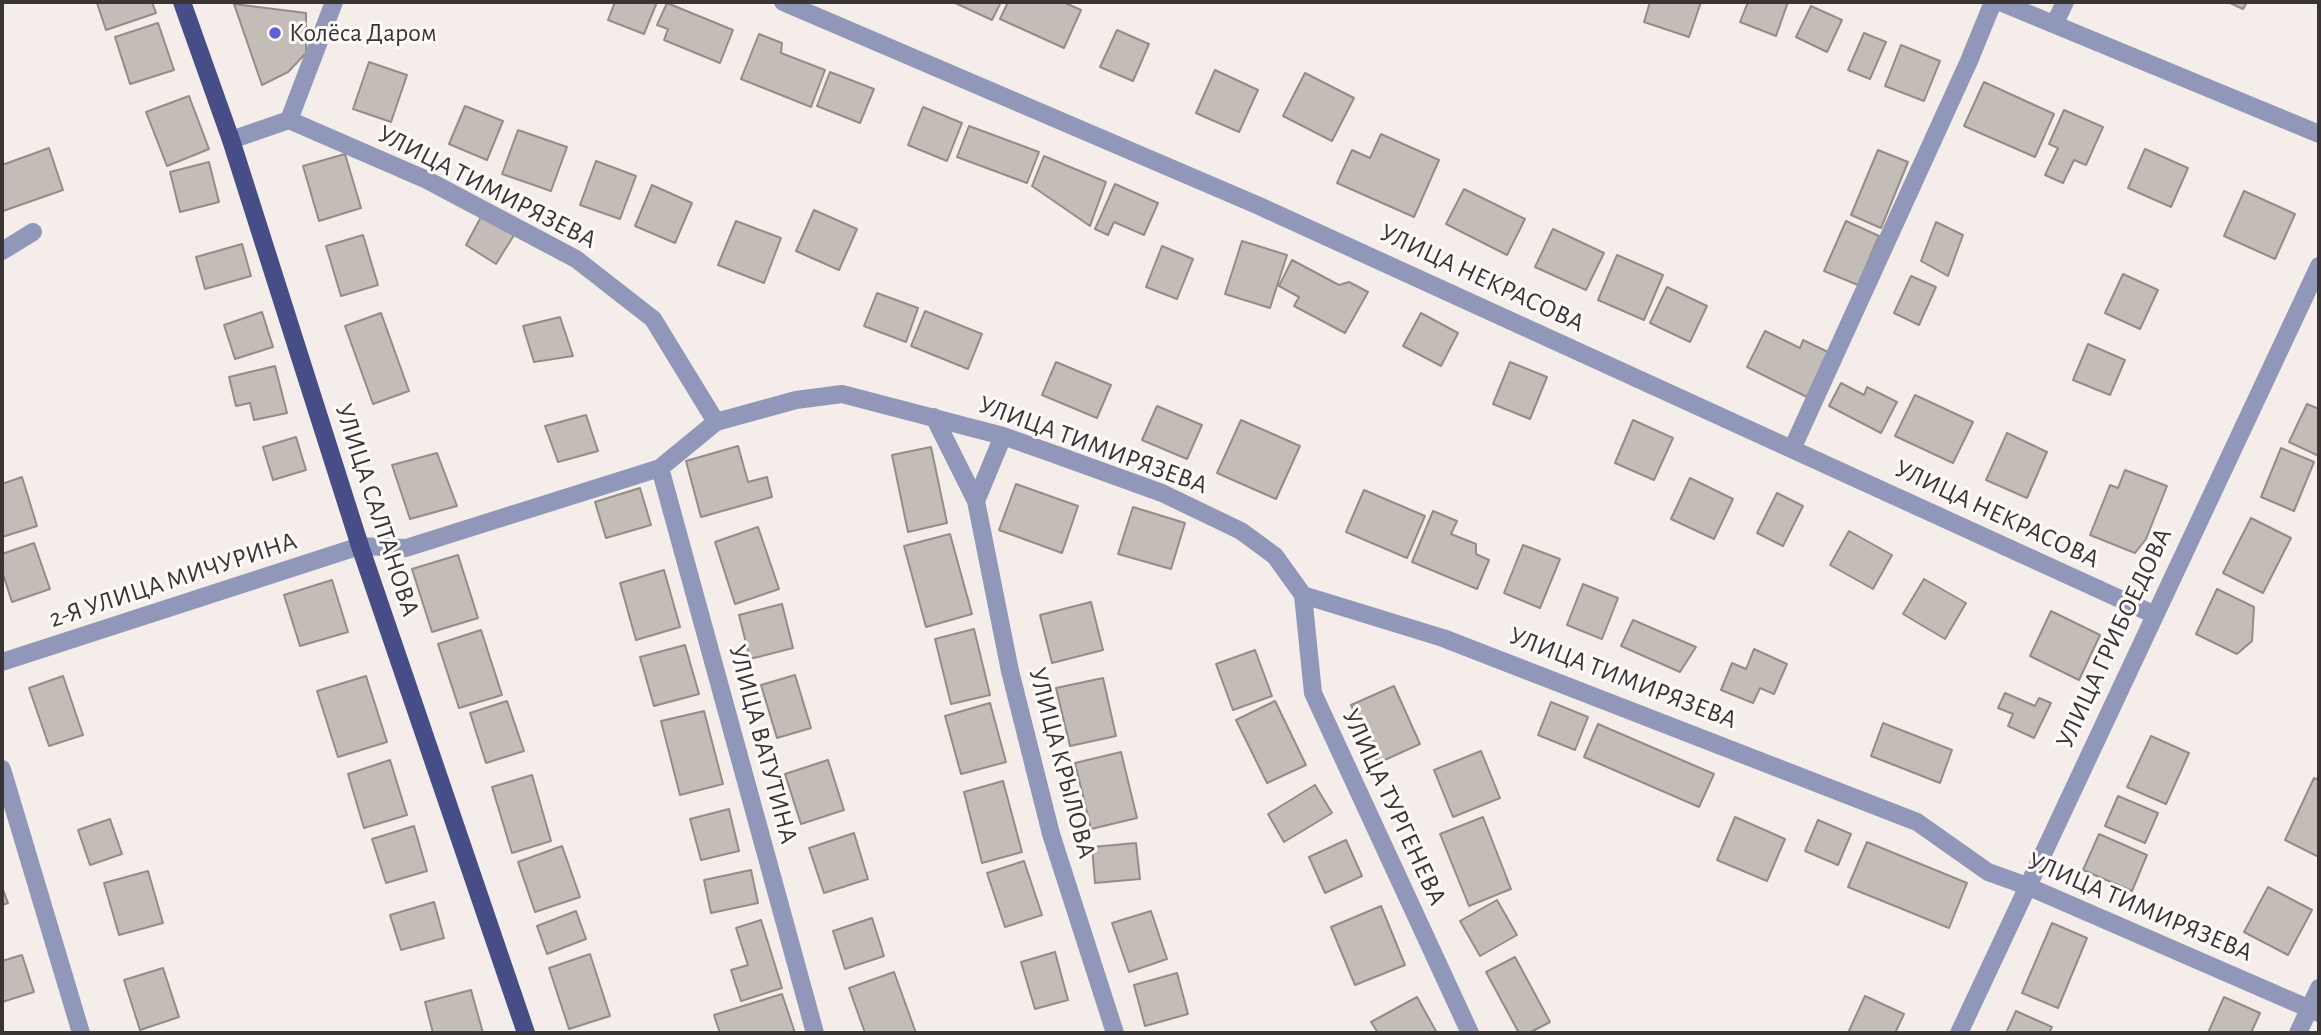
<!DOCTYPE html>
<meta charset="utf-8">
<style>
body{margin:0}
#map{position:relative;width:2321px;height:1035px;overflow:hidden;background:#f5ede9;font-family:"Alegreya Sans",sans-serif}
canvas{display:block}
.frame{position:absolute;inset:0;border:4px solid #383534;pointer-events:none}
</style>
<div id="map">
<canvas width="2321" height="1035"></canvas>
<div class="frame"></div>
</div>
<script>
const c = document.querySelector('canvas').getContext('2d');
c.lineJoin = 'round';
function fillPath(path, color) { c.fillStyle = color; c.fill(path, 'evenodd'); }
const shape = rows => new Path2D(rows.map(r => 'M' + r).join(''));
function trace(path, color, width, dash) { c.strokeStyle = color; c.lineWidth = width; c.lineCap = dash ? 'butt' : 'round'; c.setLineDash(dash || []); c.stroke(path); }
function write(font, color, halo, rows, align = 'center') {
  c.font = font + ' "Alegreya Sans",sans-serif'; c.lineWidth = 6; c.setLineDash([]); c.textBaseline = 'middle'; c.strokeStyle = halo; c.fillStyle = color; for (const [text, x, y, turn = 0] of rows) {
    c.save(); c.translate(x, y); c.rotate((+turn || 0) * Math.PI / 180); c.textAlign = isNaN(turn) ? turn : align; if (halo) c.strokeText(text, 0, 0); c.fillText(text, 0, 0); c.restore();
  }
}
const building = shape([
 [101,2,152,2,156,13,106,30,97,3,101,2],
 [615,2,657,2,644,34,608,20,615,2],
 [953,2,1001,2,992,20,953,2],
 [1008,2,1063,2,1081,10,1064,48,1000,19,1008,2],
 [1650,2,1701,2,1689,37,1644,22,1650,2],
 [1748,2,1788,2,1776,36,1740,22,1748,2],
 [2228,2,2247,2,2243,9,2228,2],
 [667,3,733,30,720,63,664,40,668,29,657,25,667,3],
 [234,4,306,13,306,53,288,72,262,85,234,4],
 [1811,6,1842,20,1827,52,1796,37,1811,6],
 [158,23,174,70,130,84,115,37,158,23],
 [1117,30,1149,44,1133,81,1100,67,1117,30],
 [1864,33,1886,42,1870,79,1848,70,1864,33],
 [759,34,782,43,781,53,825,70,811,107,741,79,759,34],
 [1901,45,1940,61,1924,101,1885,86,1901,45],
 [369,62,407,75,391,122,353,109,369,62],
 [1215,70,1258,90,1239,132,1196,113,1215,70],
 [830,72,874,89,860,123,817,106,830,72],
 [1305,73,1354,98,1332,141,1283,116,1305,73],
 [1984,82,2054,114,2035,157,1964,126,1984,82],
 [189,96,209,149,167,166,146,112,189,96],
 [465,106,503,121,487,160,449,144,465,106],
 [923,107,962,123,947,161,908,145,923,107],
 [2064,110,2103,127,2086,165,2074,160,2063,183,2045,175,2058,148,2049,144,2064,110],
 [969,126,1039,152,1027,183,957,157,969,126],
 [518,130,567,147,551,191,502,174,518,130],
 [1381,134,1439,160,1414,217,1337,183,1352,150,1370,158,1381,134],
 [49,148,63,190,3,211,2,165,49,148],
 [2145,149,2188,168,2171,207,2128,188,2145,149],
 [1878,150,1908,162,1881,228,1851,215,1878,150],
 [345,154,361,208,319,221,303,166,345,154],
 [1044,156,1106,182,1090,226,1032,186,1044,156],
 [596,161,636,176,620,219,580,205,596,161],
 [209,162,219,202,180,212,170,172,209,162],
 [1115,184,1158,203,1144,235,1114,222,1108,235,1095,229,1115,184],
 [652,185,692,203,675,243,635,226,652,185],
 [1464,189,1525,219,1507,255,1446,224,1464,189],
 [2244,191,2295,214,2275,259,2224,236,2244,191],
 [814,210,857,229,839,270,796,251,814,210],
 [481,217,514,235,496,264,466,245,481,217],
 [736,221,781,238,764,283,718,265,736,221],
 [1846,221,1879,236,1858,285,1824,271,1846,221],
 [1936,222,1963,235,1948,276,1921,261,1936,222],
 [1553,229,1604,253,1586,290,1535,267,1553,229],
 [363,235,378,285,341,296,326,246,363,235],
 [1242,241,1287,255,1270,308,1225,294,1242,241],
 [242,244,251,276,205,289,196,257,242,244],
 [1162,246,1193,259,1177,299,1146,287,1162,246],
 [1617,255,1663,275,1644,320,1598,300,1617,255],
 [1292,260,1339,285,1349,282,1368,292,1345,333,1294,306,1299,297,1279,286,1292,260],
 [2123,274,2158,290,2140,329,2105,313,2123,274],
 [1911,276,1936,287,1919,325,1894,313,1911,276],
 [1667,287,1707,306,1690,342,1650,323,1667,287],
 [877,293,918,308,906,342,864,326,877,293],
 [925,311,982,334,968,369,911,346,925,311],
 [262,312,273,347,235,359,224,325,262,312],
 [381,313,409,391,373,404,345,326,381,313],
 [1421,313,1458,333,1441,366,1403,346,1421,313],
 [560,317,573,356,534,362,523,326,560,317],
 [1765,331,1800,348,1803,340,1828,352,1807,397,1747,367,1765,331],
 [2088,344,2125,360,2110,395,2073,380,2088,344],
 [1056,362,1111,385,1097,418,1042,395,1056,362],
 [1510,362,1547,377,1530,419,1493,404,1510,362],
 [275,366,287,413,254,420,250,403,236,406,229,377,275,366],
 [1841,383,1864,395,1867,387,1897,402,1881,433,1829,406,1841,383],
 [1915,395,1973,422,1953,463,1895,436,1915,395],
 [2307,404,2319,409,2319,456,2289,442,2307,404],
 [1157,406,1202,425,1187,459,1142,440,1157,406],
 [586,415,598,451,558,462,545,426,586,415],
 [1241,420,1300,446,1276,499,1217,473,1241,420],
 [1633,420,1673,438,1654,480,1615,463,1633,420],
 [2007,433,2047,452,2027,498,1986,480,2007,433],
 [296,437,306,470,273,480,263,447,296,437],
 [738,446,748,482,767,477,772,497,701,517,686,461,738,446],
 [931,447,947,523,908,532,892,455,931,447],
 [2281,448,2314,462,2294,511,2261,497,2281,448],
 [437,453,457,506,410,519,392,465,437,453],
 [2125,470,2167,486,2146,539,2135,553,2090,535,2110,485,2118,488,2125,470],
 [22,477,37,526,2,537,2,484,22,477],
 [1690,478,1733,499,1714,539,1671,519,1690,478],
 [1016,484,1078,506,1062,553,999,530,1016,484],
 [640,488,651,525,606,538,595,502,640,488],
 [1364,490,1425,516,1407,558,1346,532,1364,490],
 [1777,493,1803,506,1783,546,1757,533,1777,493],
 [1133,507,1185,523,1171,569,1118,554,1133,507],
 [1433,511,1457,521,1451,534,1476,544,1476,554,1489,560,1477,589,1412,562,1433,511],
 [2251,518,2291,538,2263,593,2223,573,2251,518],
 [758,527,779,589,735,604,715,542,758,527],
 [1849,531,1892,555,1873,589,1830,565,1849,531],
 [950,534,972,614,926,627,904,546,950,534],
 [34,543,50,589,12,602,2,571,2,554,34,543],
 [1523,545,1560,559,1540,608,1504,593,1523,545],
 [458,555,478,618,432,632,412,569,458,555],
 [664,570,680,627,636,640,620,583,664,570],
 [1924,579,1966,603,1945,639,1903,614,1924,579],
 [332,580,348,632,300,646,284,595,332,580],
 [1583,584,1618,598,1602,639,1567,625,1583,584],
 [2217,589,2254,607,2252,641,2237,654,2196,634,2217,589],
 [1091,602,1103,650,1052,663,1040,615,1091,602],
 [782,604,793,648,750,659,739,615,782,604],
 [2051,611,2100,635,2079,680,2030,656,2051,611],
 [1633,620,1696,647,1680,672,1621,646,1633,620],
 [974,629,990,695,951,704,935,639,974,629],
 [481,630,502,695,459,708,438,644,481,630],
 [685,645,699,694,654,706,640,657,685,645],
 [1754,649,1787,664,1774,694,1760,688,1753,703,1721,690,1732,663,1746,669,1754,649],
 [1255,650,1272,696,1233,710,1216,664,1255,650],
 [795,675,811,728,777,738,761,685,795,675],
 [63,676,83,735,49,746,29,688,63,676],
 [366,676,387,742,338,757,317,691,366,676],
 [1103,678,1116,736,1070,746,1056,688,1103,678],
 [1394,686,1420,744,1378,763,1351,705,1394,686],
 [2005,693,2035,706,2039,698,2051,703,2034,738,2008,726,2013,714,1998,708,2005,693],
 [507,701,524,751,486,763,470,713,507,701],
 [1275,701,1306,765,1267,783,1236,720,1275,701],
 [1551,702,1588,717,1575,750,1538,735,1551,702],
 [990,703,1006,762,961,774,945,716,990,703],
 [704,711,723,784,680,795,661,721,704,711],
 [1883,723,1952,750,1940,783,1871,756,1883,723],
 [1598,724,1714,774,1699,807,1584,757,1598,724],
 [2151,736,2189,753,2166,804,2127,787,2151,736],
 [1481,751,1500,798,1453,817,1434,770,1481,751],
 [1121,752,1137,818,1091,829,1075,763,1121,752],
 [390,760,407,815,364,828,348,774,390,760],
 [828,760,844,810,801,824,785,774,828,760],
 [532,775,551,841,512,853,492,787,532,775],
 [2314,778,2319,780,2319,857,2285,840,2314,778],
 [1003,781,1022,852,982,863,964,792,1003,781],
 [1315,785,1332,813,1284,842,1268,814,1315,785],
 [2118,796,2158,813,2145,843,2105,826,2118,796],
 [729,809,739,851,701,860,690,819,729,809],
 [1483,817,1511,889,1469,906,1440,834,1483,817],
 [1735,817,1785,839,1767,881,1717,860,1735,817],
 [110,819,122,854,90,865,78,830,110,819],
 [1818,820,1851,834,1838,865,1805,851,1818,820],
 [414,826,427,871,386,883,372,839,414,826],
 [854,833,868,879,824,893,809,848,854,833],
 [2099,834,2147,855,2132,891,2083,870,2099,834],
 [1346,840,1362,876,1325,893,1309,857,1346,840],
 [1867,842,1967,883,1949,928,1848,887,1867,842],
 [1136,843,1140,879,1095,883,1092,847,1136,843],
 [562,846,580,897,535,912,518,862,562,846],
 [1024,861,1042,915,1005,927,987,873,1024,861],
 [751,870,758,903,711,913,704,880,751,870],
 [148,871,163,923,119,935,104,883,148,871],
 [2,887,8,903,2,905,2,887],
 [2268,887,2312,910,2288,955,2244,932,2268,887],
 [1497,900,1517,935,1480,956,1460,921,1497,900],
 [434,902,444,938,401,950,390,915,434,902],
 [1381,906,1405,965,1355,985,1331,927,1381,906],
 [576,911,586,939,547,954,537,926,576,911],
 [1151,911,1167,959,1129,972,1112,923,1151,911],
 [872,918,884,956,845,969,833,931,872,918],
 [761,920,782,988,741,1001,731,970,748,965,736,928,761,920],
 [2052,923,2087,938,2058,1008,2022,993,2052,923],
 [1055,952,1068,1000,1035,1009,1021,962,1055,952],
 [590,954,610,1016,569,1029,549,968,590,954],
 [22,955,34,992,2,1002,2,961,22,955],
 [1515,957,1550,1022,1529,1033,1519,1033,1486,972,1515,957],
 [163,968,179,1017,140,1030,124,980,163,968],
 [894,972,916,1033,865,1033,849,988,894,972],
 [1177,973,1188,1014,1145,1026,1134,985,1177,973],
 [471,990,483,1033,433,1033,425,1002,471,990],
 [782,994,795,1033,720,1033,714,1015,782,994],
 [1865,996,1904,1014,1895,1033,1848,1033,1865,996],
 [1417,997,1437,1033,1378,1033,1371,1022,1417,997],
 [2224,997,2260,1013,2251,1033,2208,1033,2224,997],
 [2016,1011,2052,1027,2049,1033,2006,1033,2016,1011]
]);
const minor = shape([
 [783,2,1257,205,2153,614],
 [2000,2,2319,134],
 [2055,23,2065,2],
 [289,120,334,2],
 [231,140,289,120,427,180,576,259,653,319,716,422,796,400,842,394,1003,436,1054,454,1162,493,1241,531,1275,556,1303,595,1443,638,1917,822,1988,872,2027,886,2319,1013],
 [2,251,33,232],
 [934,417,976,501,1010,671,1051,834,1115,1033],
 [1792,449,1969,61,1993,2],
 [660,468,815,1033],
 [976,501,1003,436],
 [1303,595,1313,693,1470,1033],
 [2,662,360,546,406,548,660,468,716,422],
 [2,769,81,1033],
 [1959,1033,2319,266],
 [2298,1033,2319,988]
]);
const major = shape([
 [182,2,231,140,360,546,526,1033]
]);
const markers = [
 [275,33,7,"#5b61d8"]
];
const poiNames = [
 ["Колёса Даром",289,33]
];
const streetNames = [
 ["УЛИЦА ТИМИРЯЗЕВА",487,187,27],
 ["УЛИЦА НЕКРАСОВА",1482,278,25],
 ["УЛИЦА ТИМИРЯЗЕВА",1093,445,20],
 ["УЛИЦА САЛТАНОВА",377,510,72],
 ["УЛИЦА НЕКРАСОВА",1997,514,25],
 ["2-Я УЛИЦА МИЧУРИНА",173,580,-18],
 ["УЛИЦА ГРИБОЕДОВА",2114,638,-65],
 ["УЛИЦА ТИМИРЯЗЕВА",1623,678,21],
 ["УЛИЦА ВАТУТИНА",763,744,75],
 ["УЛИЦА КРЫЛОВА",1062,763,75],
 ["УЛИЦА ТУРГЕНЕВА",1394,807,65],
 ["УЛИЦА ТИМИРЯЗЕВА",2140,907,23]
];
fillPath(building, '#c4bcb7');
trace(building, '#948c88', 2);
trace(minor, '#9097b9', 18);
trace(major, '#464d87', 18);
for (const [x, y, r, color] of markers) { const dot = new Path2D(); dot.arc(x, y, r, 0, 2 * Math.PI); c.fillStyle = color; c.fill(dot); trace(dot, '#fffbfa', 2.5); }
write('26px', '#383534', '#fffbfa', poiNames, 'left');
write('26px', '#383534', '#fffbfa', streetNames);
</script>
